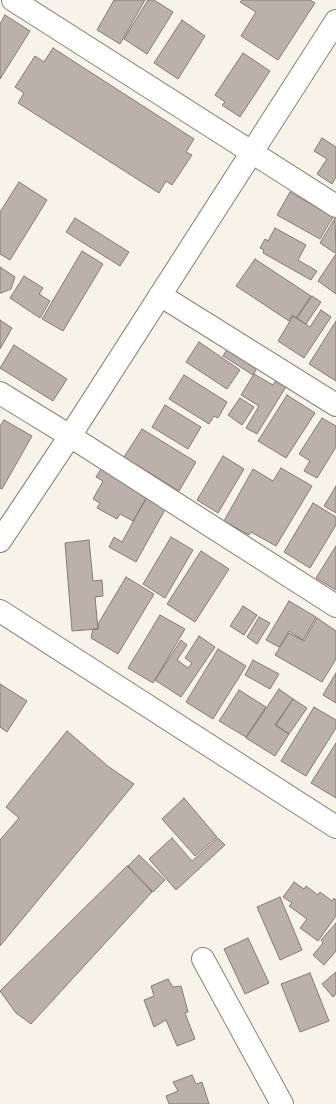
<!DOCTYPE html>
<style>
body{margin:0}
canvas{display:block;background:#f8f3e8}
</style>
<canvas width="336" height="1104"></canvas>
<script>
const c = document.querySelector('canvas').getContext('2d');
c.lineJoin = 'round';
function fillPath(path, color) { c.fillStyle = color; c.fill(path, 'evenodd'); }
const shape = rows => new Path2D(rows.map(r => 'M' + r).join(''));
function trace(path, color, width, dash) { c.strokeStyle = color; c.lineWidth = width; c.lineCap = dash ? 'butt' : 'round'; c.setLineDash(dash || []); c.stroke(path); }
const building = shape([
 [114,0,145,0,120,44,97,30,114,0],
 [148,0,154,0,173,12,147,54,124,39,148,0],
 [242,0,310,0,315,3,278,60,241,36,256,12,240,2,242,0],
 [5,15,30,31,0,79,0,24,5,15],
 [182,20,205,36,178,79,154,63,182,20],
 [53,48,194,139,186,152,192,155,172,185,166,181,159,193,18,103,24,93,15,87,35,56,44,62,53,48],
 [243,53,270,71,240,117,222,105,225,102,215,95,243,53],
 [322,138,336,147,336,177,332,184,317,174,327,159,314,151,322,138],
 [19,182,47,200,10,260,0,254,0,212,19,182],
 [290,192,333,217,320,239,277,215,290,192],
 [75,218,129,252,120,266,66,232,75,218],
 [335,218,336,252,335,253,320,243,335,218],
 [275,228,306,245,298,260,317,271,311,280,263,253,264,250,260,248,265,239,268,241,275,228],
 [82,251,103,264,63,331,42,319,82,251],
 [336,254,336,294,318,281,336,254],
 [255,259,311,296,296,318,292,315,289,321,236,286,255,259],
 [0,267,15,277,11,289,1,293,0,293,0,267],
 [24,276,43,288,39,294,50,301,40,318,10,298,24,276],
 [312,296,321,302,306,324,297,318,312,296],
 [321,310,331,317,304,358,278,341,293,316,310,327,321,310],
 [0,320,12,328,0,349,0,320],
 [336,321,336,381,309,364,336,321],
 [199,342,240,370,227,389,186,362,199,342],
 [14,345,67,379,53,401,0,368,14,345],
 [227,349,258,366,253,375,223,356,227,349],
 [254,374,273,385,277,379,287,385,257,434,246,428,259,406,241,395,254,374],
 [184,375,227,402,218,418,214,416,209,424,169,399,184,375],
 [287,395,315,413,286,458,258,441,287,395],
 [240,398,254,407,242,425,228,415,240,398],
 [165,405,201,427,188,449,152,427,165,405],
 [322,418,336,426,336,447,317,478,304,471,310,461,299,454,322,418],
 [4,420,32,436,2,489,0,488,0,426,4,420],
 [142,429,196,462,179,491,124,457,142,429],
 [223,456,244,469,218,513,197,500,223,456],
 [281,468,312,486,276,546,251,532,249,535,224,521,253,469,273,481,281,468],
 [101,469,148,495,133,521,120,514,117,519,97,508,100,503,93,499,103,481,96,477,101,469],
 [336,486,336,513,324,506,336,486],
 [148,495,167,506,136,562,109,547,114,537,122,542,148,495],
 [313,503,336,517,336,525,310,568,284,552,313,503],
 [171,537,193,550,165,598,143,584,171,537],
 [89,540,93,581,102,580,103,596,95,597,98,629,72,631,65,543,89,540],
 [336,546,336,590,316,578,336,546],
 [201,551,229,569,195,622,167,604,201,551],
 [126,577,154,594,118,654,91,638,93,629,98,629,98,624,126,577],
 [289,601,316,617,303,640,289,631,279,647,266,640,289,601],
 [243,606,257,615,244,635,230,626,243,606],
 [160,615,185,629,153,683,128,668,160,615],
 [259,617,270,623,257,644,247,637,259,617],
 [317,618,336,631,336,659,322,682,275,655,289,633,304,641,317,618],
 [199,636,215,647,181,697,155,680,181,640,187,645,177,660,188,668,192,663,185,658,199,636],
 [218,649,246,666,213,719,186,702,218,649],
 [253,660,279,674,270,689,245,675,253,660],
 [336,673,336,703,323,695,336,673],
 [0,684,27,701,7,732,0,727,0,684],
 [279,689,293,699,275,725,289,734,275,756,246,738,279,689],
 [239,690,266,707,246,737,219,721,239,690],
 [293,699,307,708,289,734,276,725,293,699],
 [314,707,336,720,336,728,306,776,281,761,314,707],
 [67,731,109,767,134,784,0,946,0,840,19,818,6,807,67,731],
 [336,743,336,798,311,783,336,743],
 [184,798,217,837,195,856,162,819,184,798],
 [172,838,192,861,218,838,225,845,176,890,149,859,172,838],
 [139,855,165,880,153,892,128,866,139,855],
 [127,866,152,892,31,1024,16,1013,0,991,127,866],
 [294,882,304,889,306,886,318,895,320,892,332,901,334,898,336,900,336,916,318,941,300,928,307,919,289,906,292,903,283,897,294,882],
 [280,897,302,950,280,960,257,907,280,897],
 [336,923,336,951,324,965,313,955,323,943,321,940,336,923],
 [248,938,269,983,245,994,224,949,248,938],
 [336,972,336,994,333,997,322,984,336,972],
 [310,973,329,1021,300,1032,281,984,310,973],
 [168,979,173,987,181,986,188,1012,185,1013,195,1039,177,1046,166,1020,154,1027,144,1000,154,996,151,986,168,979],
 [192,1075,196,1084,202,1082,209,1104,169,1104,166,1096,178,1091,173,1082,192,1075]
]);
const minor = shape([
 [13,0,336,206],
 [160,295,336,405],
 [0,393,70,436,336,606],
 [0,541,70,436,336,21],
 [0,611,336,827],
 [203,959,282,1104]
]);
fillPath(building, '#bbb0aa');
trace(building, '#857b75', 1);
trace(minor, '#88847a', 24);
trace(minor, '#fff', 22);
</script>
